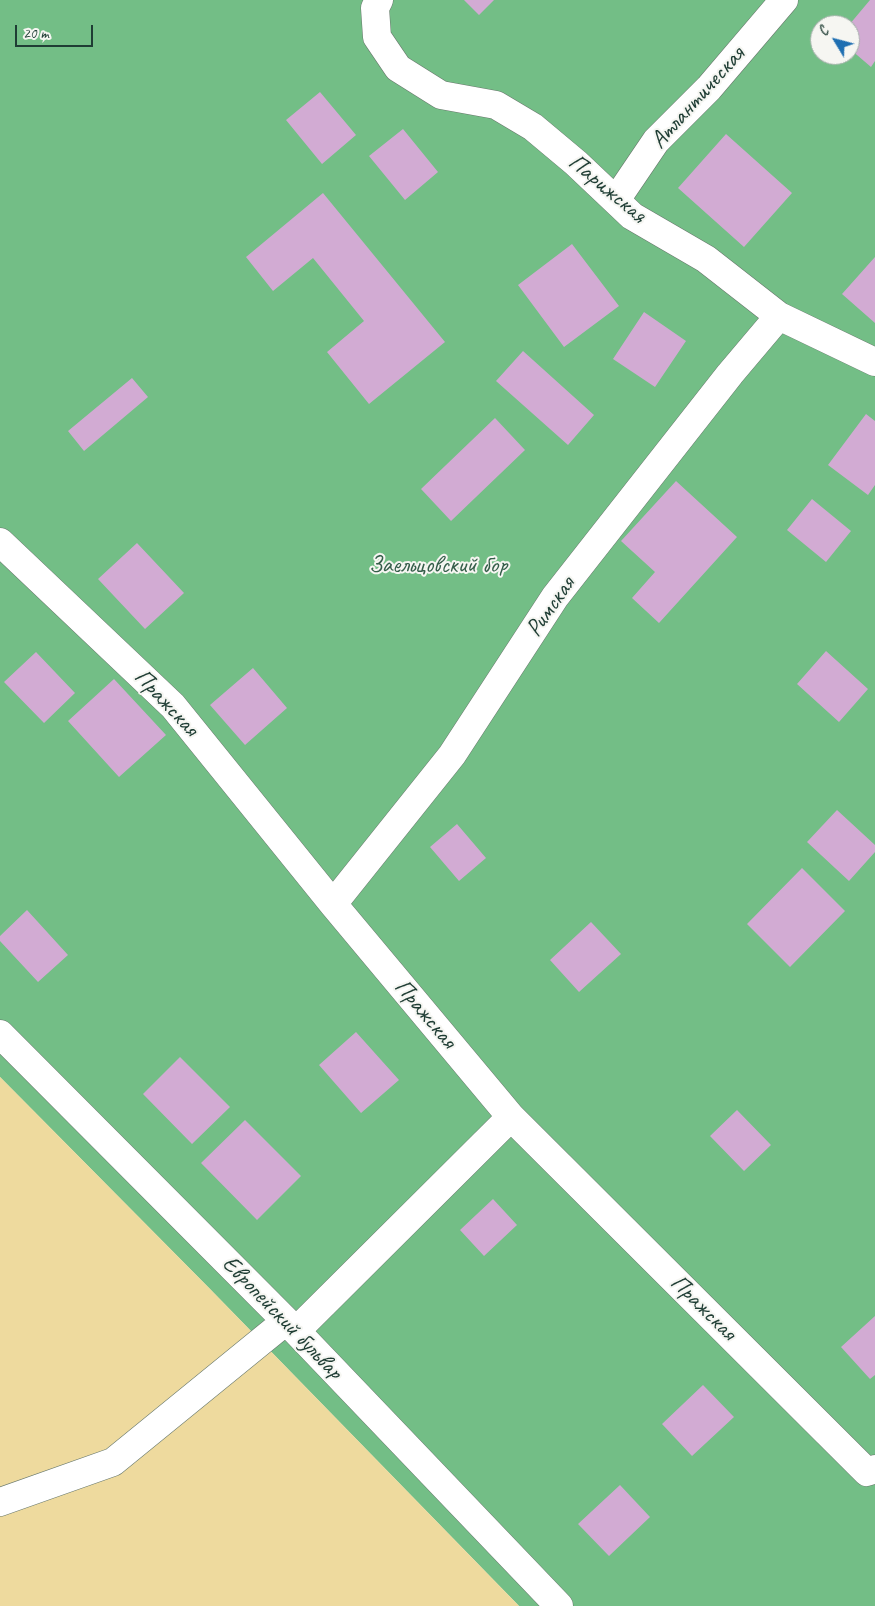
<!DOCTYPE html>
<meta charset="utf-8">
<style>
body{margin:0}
#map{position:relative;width:875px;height:1606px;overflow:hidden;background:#f3e9d6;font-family:Caveat,sans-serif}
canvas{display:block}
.north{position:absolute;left:810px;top:15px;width:50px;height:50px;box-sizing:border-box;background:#f6f6f2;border:1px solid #a0aca6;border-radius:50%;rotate:307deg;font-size:14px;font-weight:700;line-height:20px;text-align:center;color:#1f3d34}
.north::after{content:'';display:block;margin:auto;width:18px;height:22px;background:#1f6fb2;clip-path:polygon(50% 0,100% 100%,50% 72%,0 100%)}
.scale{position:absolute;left:15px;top:25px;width:78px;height:22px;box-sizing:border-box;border:2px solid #1f3d34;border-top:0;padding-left:6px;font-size:15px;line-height:18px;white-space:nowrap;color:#1f3d34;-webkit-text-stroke:4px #f6f6f2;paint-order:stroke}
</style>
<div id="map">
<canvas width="875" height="1606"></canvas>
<div class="north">С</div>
<div class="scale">20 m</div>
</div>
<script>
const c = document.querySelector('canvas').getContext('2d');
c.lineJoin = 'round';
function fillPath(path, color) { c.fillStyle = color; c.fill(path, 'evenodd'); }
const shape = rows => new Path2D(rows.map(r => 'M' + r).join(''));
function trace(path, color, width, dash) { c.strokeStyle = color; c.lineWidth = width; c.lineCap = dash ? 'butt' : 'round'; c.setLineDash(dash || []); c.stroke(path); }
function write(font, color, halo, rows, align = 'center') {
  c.font = font + ' Caveat,sans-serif'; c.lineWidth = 4; c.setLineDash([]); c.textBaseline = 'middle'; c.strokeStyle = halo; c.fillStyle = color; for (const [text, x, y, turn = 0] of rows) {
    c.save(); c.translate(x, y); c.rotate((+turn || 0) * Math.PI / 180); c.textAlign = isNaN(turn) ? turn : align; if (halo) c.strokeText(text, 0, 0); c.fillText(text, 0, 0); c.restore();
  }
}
const forest = shape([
 [0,0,875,0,875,1606,519,1606,210,1289,0,1077],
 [820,25,850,25,850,55,820,55]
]);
const sand = shape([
 [0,1077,210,1289,519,1606,0,1606]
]);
const building = shape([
 [464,0,494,0,479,15],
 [870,0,875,0,875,61,871,67,850,49,850,25,849,25],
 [320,92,356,135,322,164,286,120],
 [403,129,438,172,405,200,369,156],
 [726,134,792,193,744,247,678,188],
 [323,193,445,342,369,404,327,352,364,321,313,258,273,291,246,257],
 [572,244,619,306,564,347,518,285],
 [875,257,875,323,842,294],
 [644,312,686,341,655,387,613,359],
 [523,351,594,415,568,445,496,381],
 [132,378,148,397,84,451,68,431],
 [866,414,875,421,875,485,868,495,828,465],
 [495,418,525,450,451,521,421,489],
 [676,481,737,537,659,623,632,598,655,572,621,541],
 [812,499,851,531,826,562,787,530],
 [137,543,184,593,145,629,98,579],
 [826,651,868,689,839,722,797,684],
 [36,652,75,693,44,723,4,682],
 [253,668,287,708,245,745,210,705],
 [114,679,166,735,119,777,68,721],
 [837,810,875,845,875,852,849,881,807,842],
 [457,824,486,858,459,881,430,847],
 [802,868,845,911,790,967,747,924],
 [27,910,68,955,38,982,0,941,0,936],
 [591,922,621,954,579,992,550,960],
 [356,1032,399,1080,361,1113,319,1065],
 [180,1057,230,1107,192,1144,143,1094],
 [737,1110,771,1145,744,1171,710,1136],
 [245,1120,301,1176,257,1220,201,1163],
 [493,1199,517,1225,484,1256,460,1230],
 [875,1316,875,1375,870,1379,841,1347],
 [703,1385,734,1417,692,1456,662,1424],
 [620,1485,650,1517,609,1556,578,1524]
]);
const minor = shape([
 [379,0,375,8,377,37,398,68,441,95,496,105,533,127,576,163,632,216,706,259,779,316,875,362],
 [616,200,656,141,709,88,784,0],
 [0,542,173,706,333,904,511,1117,867,1472,875,1469],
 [333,904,452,755,555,597,730,374,779,316],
 [0,1034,296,1331,559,1606],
 [296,1331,511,1117],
 [0,1502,113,1462,286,1321]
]);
const streetNames = [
 ["Атлантическая",698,98,-48],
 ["Парижская",607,189,40],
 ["Римская",551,607,-55],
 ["Пражская",166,703,47],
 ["Пражская",425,1014,50],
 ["Пражская",703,1308,45],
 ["Европейский бульвар",282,1318,46]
];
const parkNames = [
 ["Заельцовский бор",438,566]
];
fillPath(forest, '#73be86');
fillPath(sand, '#eeda9e');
fillPath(building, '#d2abd3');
trace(minor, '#69796d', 29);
trace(minor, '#fff', 28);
write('24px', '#1f3d34', '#f6f6f2', streetNames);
write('24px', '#355e4a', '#f6f6f2', parkNames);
</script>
